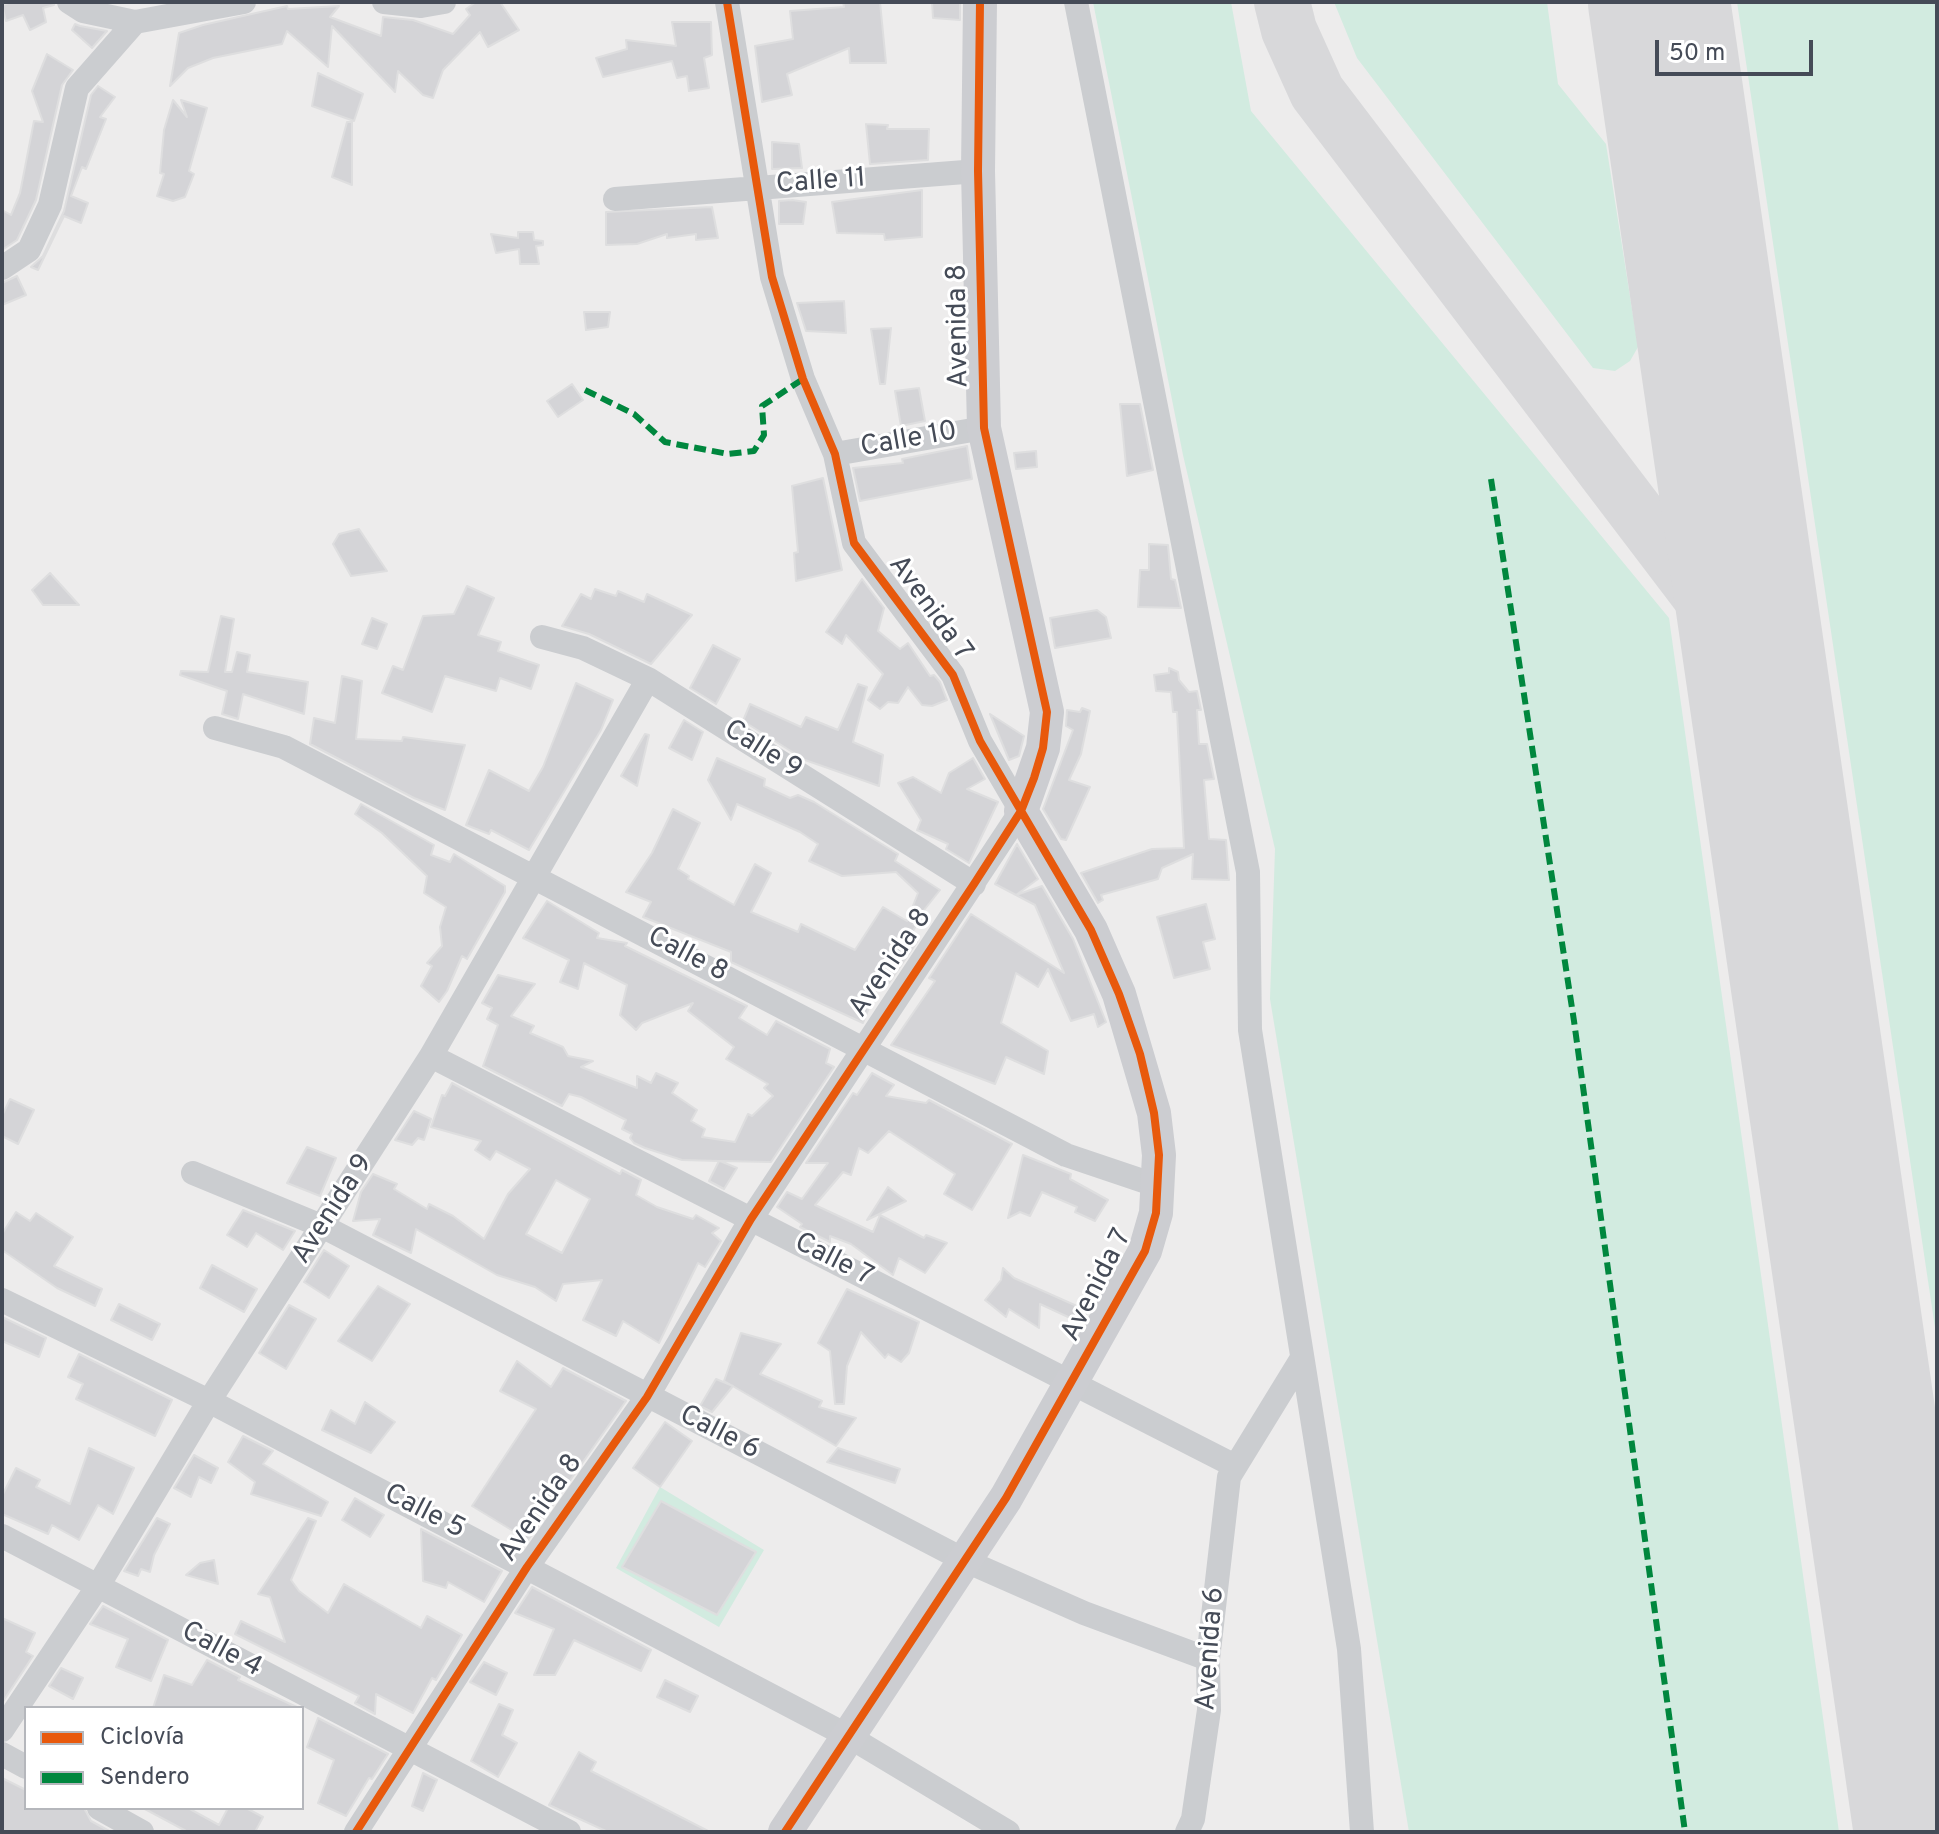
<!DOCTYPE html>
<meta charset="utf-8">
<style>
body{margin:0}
#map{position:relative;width:1939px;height:1834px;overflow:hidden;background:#edecec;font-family:Overpass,sans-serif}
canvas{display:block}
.frame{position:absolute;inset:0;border:4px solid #454b57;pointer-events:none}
.legend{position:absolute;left:24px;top:1706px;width:280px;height:104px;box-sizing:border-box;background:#fff;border:2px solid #b5b7bc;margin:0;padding:10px 14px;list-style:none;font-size:24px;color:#454b57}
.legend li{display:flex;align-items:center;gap:16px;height:40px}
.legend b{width:40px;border:2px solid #b5b7bc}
.scale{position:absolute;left:1655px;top:40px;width:158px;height:36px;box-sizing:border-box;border:4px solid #454b57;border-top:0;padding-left:10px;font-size:24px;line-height:28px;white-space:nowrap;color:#454b57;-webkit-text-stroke:6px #fff;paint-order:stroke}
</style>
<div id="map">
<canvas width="1939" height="1834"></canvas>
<div class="frame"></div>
<ul class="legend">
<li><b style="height:10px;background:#e8590c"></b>Ciclovía</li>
<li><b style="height:10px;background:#00873e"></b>Sendero</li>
</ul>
<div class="scale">50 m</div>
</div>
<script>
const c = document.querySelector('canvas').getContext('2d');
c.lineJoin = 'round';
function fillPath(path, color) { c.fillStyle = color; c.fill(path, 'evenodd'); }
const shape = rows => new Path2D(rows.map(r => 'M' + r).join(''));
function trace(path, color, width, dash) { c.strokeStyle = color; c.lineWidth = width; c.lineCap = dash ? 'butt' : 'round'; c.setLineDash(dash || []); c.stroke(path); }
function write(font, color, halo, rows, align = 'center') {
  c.font = font + ' Overpass,sans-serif'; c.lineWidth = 6; c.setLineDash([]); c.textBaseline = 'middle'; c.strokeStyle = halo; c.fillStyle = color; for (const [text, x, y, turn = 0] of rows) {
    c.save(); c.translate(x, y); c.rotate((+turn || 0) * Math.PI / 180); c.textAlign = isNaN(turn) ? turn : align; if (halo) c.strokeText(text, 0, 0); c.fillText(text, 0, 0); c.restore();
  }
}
const green = shape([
 [1093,2,1231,2,1251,111,1669,618,1839,1832,1409,1832,1270,999,1275,849,1183,455],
 [1334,2,1547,2,1558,84,1606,144,1638,347,1630,361,1615,371,1593,368,1357,58],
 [1737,2,1937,2,1937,1341],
 [660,1487,764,1550,719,1627,616,1568]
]);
const taxiway = shape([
 [1282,2,1289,30,1317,92,1757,671]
]);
const runway = shape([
 [1659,2,1925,1832]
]);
const building = shape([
 [12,2,54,2,54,5,43,8,46,22,30,30,23,15,6,21,2,5,12,2],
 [476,2,500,2,519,30,488,47,480,32,443,70,433,98,423,95,398,71,395,92,332,26,328,67,287,31,282,44,213,58,188,68,170,86,179,33,203,25,287,6,288,9,339,6,330,17,381,36,383,17,413,20,453,34,470,15,466,9,476,2],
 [843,2,880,2,886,63,850,63,849,48,787,74,792,95,762,102,755,46,793,39,790,11,844,7,843,2],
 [932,2,960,2,960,20,933,18,932,2],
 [672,22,711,22,712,55,704,58,709,88,689,91,687,76,677,78,672,61,603,77,596,58,627,49,626,40,676,46,672,22],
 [75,24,80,26,107,31,92,48,72,30,75,24],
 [47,54,73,70,62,85,36,200,17,240,2,250,2,210,11,215,20,193,34,121,43,122,32,91,47,54],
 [318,73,363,94,354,121,312,106,318,73],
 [98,86,115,97,100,117,106,119,86,169,82,167,71,196,88,203,81,223,64,216,38,270,31,267,43,256,64,211,91,95,98,86],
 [173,100,187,117,181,100,207,108,189,171,194,174,185,197,173,201,157,196,164,174,160,173,164,130,173,100],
 [347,122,352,122,352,185,332,177,347,122],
 [866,124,888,125,887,129,929,129,928,160,870,164,866,124],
 [772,142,799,144,802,168,772,169,772,142],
 [922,190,922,237,885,240,884,234,837,233,832,202,922,190],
 [792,200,806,202,803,224,779,224,779,201,792,200],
 [712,207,718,238,696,240,696,234,667,238,667,234,637,244,606,245,606,212,712,207],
 [518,232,533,232,534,240,543,241,543,245,536,246,539,264,520,264,519,249,496,253,491,234,518,238,518,232],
 [17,276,26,295,2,305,2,283,17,276],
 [844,301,846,333,806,331,797,303,844,301],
 [584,312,610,312,608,327,586,330,584,312],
 [891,328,885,384,880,384,871,329,891,328],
 [572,384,583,400,558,417,547,401,572,384],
 [919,388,925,421,901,426,895,391,919,388],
 [1120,404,1140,404,1153,470,1127,476,1120,404],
 [967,446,972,479,860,501,853,468,903,463,902,459,967,446],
 [1036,451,1037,467,1016,469,1014,453,1036,451],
 [823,478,842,570,796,581,794,553,798,552,792,486,823,478],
 [359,529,387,571,351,576,333,544,339,534,359,529],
 [1149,544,1168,545,1171,579,1175,580,1181,608,1138,607,1140,570,1149,570,1149,544],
 [50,573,79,605,43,605,32,590,50,573],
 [862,579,884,608,878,631,900,649,908,643,930,676,934,675,940,682,947,700,932,706,922,705,908,687,898,703,888,702,880,709,868,700,883,674,846,635,842,644,826,632,862,579],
 [467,586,494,598,478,635,501,642,498,651,539,665,531,689,500,678,496,691,445,676,432,712,382,693,393,666,403,670,423,616,454,614,467,586],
 [595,589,616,596,618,591,644,602,647,594,692,615,651,664,589,634,562,626,581,594,591,599,595,589],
 [1097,610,1106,617,1111,638,1055,648,1050,618,1097,610],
 [221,616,234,619,225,672,232,672,237,652,250,655,247,672,308,682,304,714,243,694,238,719,222,714,227,691,180,675,181,671,208,672,221,616],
 [372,618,387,624,377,649,362,644,372,618],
 [713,645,740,659,716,704,690,688,713,645],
 [1169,668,1178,672,1179,680,1189,692,1197,691,1201,710,1197,710,1199,744,1207,744,1214,779,1204,780,1209,839,1226,840,1229,880,1192,879,1193,854,1162,868,1158,879,1101,895,1103,900,1098,903,1081,873,1152,849,1184,848,1177,712,1173,712,1171,692,1156,691,1154,675,1169,673,1169,668],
 [342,676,362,681,356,739,402,741,403,737,465,745,445,810,414,798,310,744,314,718,335,723,342,676],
 [576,683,613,700,601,730,529,850,491,830,489,834,466,825,489,770,529,791,543,767,576,683],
 [858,684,867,687,853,742,883,755,879,786,805,760,743,721,750,704,801,727,806,717,838,730,858,684],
 [1082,708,1090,711,1081,754,1069,780,1090,787,1066,840,1061,839,1043,809,1073,730,1066,726,1067,710,1080,712,1082,708],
 [990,714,1024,736,1019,756,1009,760,990,714],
 [684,720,703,732,692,760,669,748,684,720],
 [645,734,649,735,637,786,621,776,645,734],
 [717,758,765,779,764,786,790,798,798,795,814,802,898,854,895,861,940,890,913,924,916,926,909,937,917,942,889,983,880,980,863,1023,731,962,731,952,643,917,651,902,626,892,652,853,673,809,700,823,678,869,689,876,688,879,734,905,755,864,771,873,751,912,798,932,801,924,855,950,883,907,907,921,918,893,896,872,842,876,809,861,818,844,800,832,737,804,731,820,708,780,717,758],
 [973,758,985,779,967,789,998,802,969,863,946,849,948,844,917,830,921,820,898,783,913,777,941,793,949,773,973,758],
 [361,804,434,845,431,855,450,862,454,854,505,886,505,892,467,959,462,956,447,991,439,1002,421,986,432,966,427,963,442,946,440,927,446,907,424,893,427,876,382,833,355,814,361,804],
 [1017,844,1038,879,1016,895,995,884,1017,844],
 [1042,886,1073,939,1106,1022,1098,1027,1094,1014,1071,1021,1048,969,1038,987,1016,973,1001,1023,1048,1051,1044,1074,1006,1057,995,1084,891,1045,935,981,929,978,971,914,1064,973,1035,905,1016,895,1042,886],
 [547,901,599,933,597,938,627,943,625,946,747,1006,739,1018,767,1035,776,1021,830,1049,826,1063,834,1067,771,1162,720,1161,737,1168,724,1189,709,1181,719,1161,682,1160,645,1148,634,1143,630,1138,632,1134,622,1129,626,1120,581,1097,569,1094,562,1106,483,1066,498,1025,487,1019,492,1008,482,1003,498,975,535,984,511,1016,534,1026,530,1033,563,1047,568,1056,593,1061,581,1067,637,1088,637,1076,651,1083,656,1073,678,1083,672,1093,697,1110,691,1121,705,1129,702,1137,735,1142,748,1114,752,1116,773,1096,764,1088,768,1084,726,1059,734,1047,688,1011,693,1003,642,1023,636,1030,620,1015,627,985,584,963,578,989,560,982,569,960,523,938,547,901],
 [1206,904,1215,939,1203,942,1210,969,1174,978,1157,917,1206,904],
 [872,1073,894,1085,886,1096,926,1103,929,1100,1012,1144,972,1210,944,1194,955,1174,889,1131,868,1153,859,1148,851,1175,843,1172,815,1205,873,1232,880,1215,924,1238,926,1235,947,1243,925,1273,899,1258,893,1275,851,1244,830,1236,830,1242,800,1227,802,1224,777,1207,787,1192,802,1199,828,1163,806,1163,853,1093,857,1095,872,1073],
 [452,1083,620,1174,622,1170,641,1180,636,1195,657,1207,693,1219,696,1215,719,1228,712,1233,721,1241,705,1267,698,1263,659,1343,623,1321,616,1336,583,1320,602,1280,563,1284,556,1301,535,1287,497,1275,416,1229,411,1253,373,1235,380,1219,353,1221,361,1192,373,1174,397,1184,394,1189,427,1209,429,1204,453,1216,484,1239,508,1194,530,1169,496,1151,490,1160,475,1150,481,1141,431,1127,442,1095,445,1096,452,1083],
 [556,1180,590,1199,562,1253,526,1234,556,1180],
 [10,1099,34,1110,18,1144,2,1136,2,1116,10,1099],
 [414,1111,431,1119,424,1140,418,1138,412,1145,395,1140,414,1111],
 [307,1147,336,1158,320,1196,287,1183,307,1147],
 [1023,1155,1071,1174,1070,1179,1108,1200,1095,1221,1075,1212,1077,1207,1042,1192,1030,1216,1020,1212,1008,1218,1023,1155],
 [888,1187,906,1201,867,1220,888,1187],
 [243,1210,295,1231,283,1250,256,1233,247,1247,227,1235,243,1210],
 [16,1212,30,1221,36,1213,73,1237,54,1266,102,1289,95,1306,57,1288,2,1250,2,1234,16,1212],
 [324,1250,349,1266,329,1298,304,1282,324,1250],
 [212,1265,257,1289,244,1312,200,1288,212,1265],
 [1003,1268,1014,1278,1088,1311,1081,1323,1040,1304,1039,1328,1009,1309,1006,1317,985,1300,1001,1280,1003,1268],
 [378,1286,410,1304,372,1361,338,1341,378,1286],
 [847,1289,919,1322,909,1353,901,1362,888,1354,885,1358,861,1332,847,1366,844,1404,835,1404,830,1351,818,1343,847,1289],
 [119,1304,160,1324,152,1340,111,1320,119,1304],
 [289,1305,316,1319,286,1369,259,1353,289,1305],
 [2,1317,46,1338,39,1357,2,1341,2,1317],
 [741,1333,781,1344,760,1374,822,1401,819,1407,856,1418,836,1446,724,1381,741,1333],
 [79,1354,172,1400,155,1436,76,1399,83,1384,68,1377,79,1354],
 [517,1361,551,1387,563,1368,626,1401,528,1540,472,1506,536,1409,500,1391,517,1361],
 [716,1379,733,1386,712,1412,700,1406,716,1379],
 [365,1402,395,1422,371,1453,322,1430,331,1410,355,1424,365,1402],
 [665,1422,692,1441,660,1487,633,1468,665,1422],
 [243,1436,273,1451,263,1464,328,1502,321,1516,251,1494,255,1482,228,1462,243,1436],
 [89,1448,134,1468,113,1514,98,1505,79,1540,52,1525,48,1534,2,1514,2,1496,16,1468,40,1480,36,1487,70,1504,89,1448],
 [838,1448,900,1469,895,1483,827,1462,838,1448],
 [194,1455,218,1468,211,1483,199,1477,191,1497,174,1488,194,1455],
 [355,1498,384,1515,370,1537,342,1520,355,1498],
 [661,1501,756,1552,717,1615,622,1567,661,1501],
 [157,1518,170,1524,154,1555,150,1572,141,1569,138,1576,124,1571,157,1518],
 [308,1518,316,1521,291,1580,299,1591,328,1613,344,1584,421,1628,427,1616,462,1635,436,1680,432,1678,413,1713,376,1694,375,1714,355,1703,359,1696,235,1634,241,1621,285,1642,270,1597,258,1594,308,1518],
 [421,1529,502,1571,484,1602,448,1582,446,1588,423,1581,421,1529],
 [214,1560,218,1584,186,1575,200,1563,214,1560],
 [532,1587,651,1650,641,1671,574,1640,555,1675,534,1675,554,1629,515,1613,532,1587],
 [103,1606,168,1640,151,1681,116,1667,128,1639,90,1624,103,1606],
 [2,1618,35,1633,26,1652,33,1656,2,1703,2,1618],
 [207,1660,240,1677,238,1680,299,1708,153,1708,164,1675,192,1685,207,1660],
 [484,1662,507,1673,496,1695,470,1682,484,1662],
 [61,1668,83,1678,73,1699,49,1686,61,1668],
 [665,1680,698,1696,690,1712,657,1697,665,1680],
 [499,1704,513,1710,502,1735,517,1743,498,1777,471,1761,499,1704],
 [318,1718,388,1754,372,1779,369,1778,346,1816,318,1803,334,1760,307,1747,318,1718],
 [579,1752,596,1762,591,1771,710,1832,608,1832,549,1805,579,1752],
 [423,1773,437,1780,423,1811,412,1806,423,1773],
 [2,1778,26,1790,26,1808,84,1808,91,1821,111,1832,2,1832,2,1778],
 [143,1808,188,1808,219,1825,228,1808,246,1808,263,1817,255,1832,188,1832,143,1808]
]);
const street = shape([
 [69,2,83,11,135,22,244,2],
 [384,2,421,6,444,2],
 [1076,2,1248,872,1250,1030,1349,1649,1362,1832],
 [615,199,978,171],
 [2,268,29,250,50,205,77,88,135,22],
 [835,454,984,428],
 [542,637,583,648,648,679,974,884],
 [215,728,284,747,1066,1155,1158,1186],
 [431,1056,1235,1466],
 [193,1173,324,1227,966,1561,1084,1613,1208,1659],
 [2,1300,209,1401,848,1736,1008,1832],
 [2,1536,569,1832],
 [2,1730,98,1586,209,1401,431,1056,648,679],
 [2,1754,26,1767],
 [99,1808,142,1832],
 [356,1832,527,1567,647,1397,751,1219,1021,811,980,741,953,675,854,543,835,454,803,379,772,277,727,2],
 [1187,1832,1193,1819,1209,1710,1208,1659,1229,1477,1302,1358]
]);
const secondary = shape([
 [785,1832,1006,1498,1145,1251,1156,1213,1159,1155,1154,1113,1119,994,1091,930,1021,811,1043,748,1047,712,984,428,978,171,980,2]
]);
const quiet = shape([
 [585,390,634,414,665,442,728,454,754,451,764,435,762,406,803,379],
 [1491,479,1574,1021,1685,1832]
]);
const cycleway = shape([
 [727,2,772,277,803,379,835,454,854,543,953,675,980,741,1091,930,1119,994,1140,1054,1154,1113,1159,1155,1156,1213,1145,1251,1006,1498,785,1832],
 [356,1832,527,1567,647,1397,751,1219,974,884,1021,811,1034,778,1043,748,1047,712,984,428,978,171,980,2]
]);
const streetNames = [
 ["Calle 11",821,183,-4],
 ["Avenida 8",960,326,-91],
 ["Calle 10",909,441,-10],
 ["Avenida 7",929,609,54],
 ["Calle 9",762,751,32],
 ["Calle 8",687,956,28],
 ["Avenida 8",892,964,-56],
 ["Avenida 9",334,1210,-57],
 ["Calle 7",833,1261,27],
 ["Avenida 7",1098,1286,-63],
 ["Calle 6",719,1434,27],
 ["Avenida 8",542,1509,-55],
 ["Calle 5",424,1513,27],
 ["Avenida 6",1212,1649,-86],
 ["Calle 4",221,1651,28]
];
fillPath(green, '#d2ebe0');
trace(taxiway, '#d8d8da', 56);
trace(runway, '#d8d8da', 142);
fillPath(building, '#d4d4d7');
trace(building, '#dededf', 2);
trace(street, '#cbcdd0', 24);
trace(secondary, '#cccdd1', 34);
trace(quiet, '#00873e', 6, [12, 6]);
trace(cycleway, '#e8590c', 8);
write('28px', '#454b57', '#fff', streetNames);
</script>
